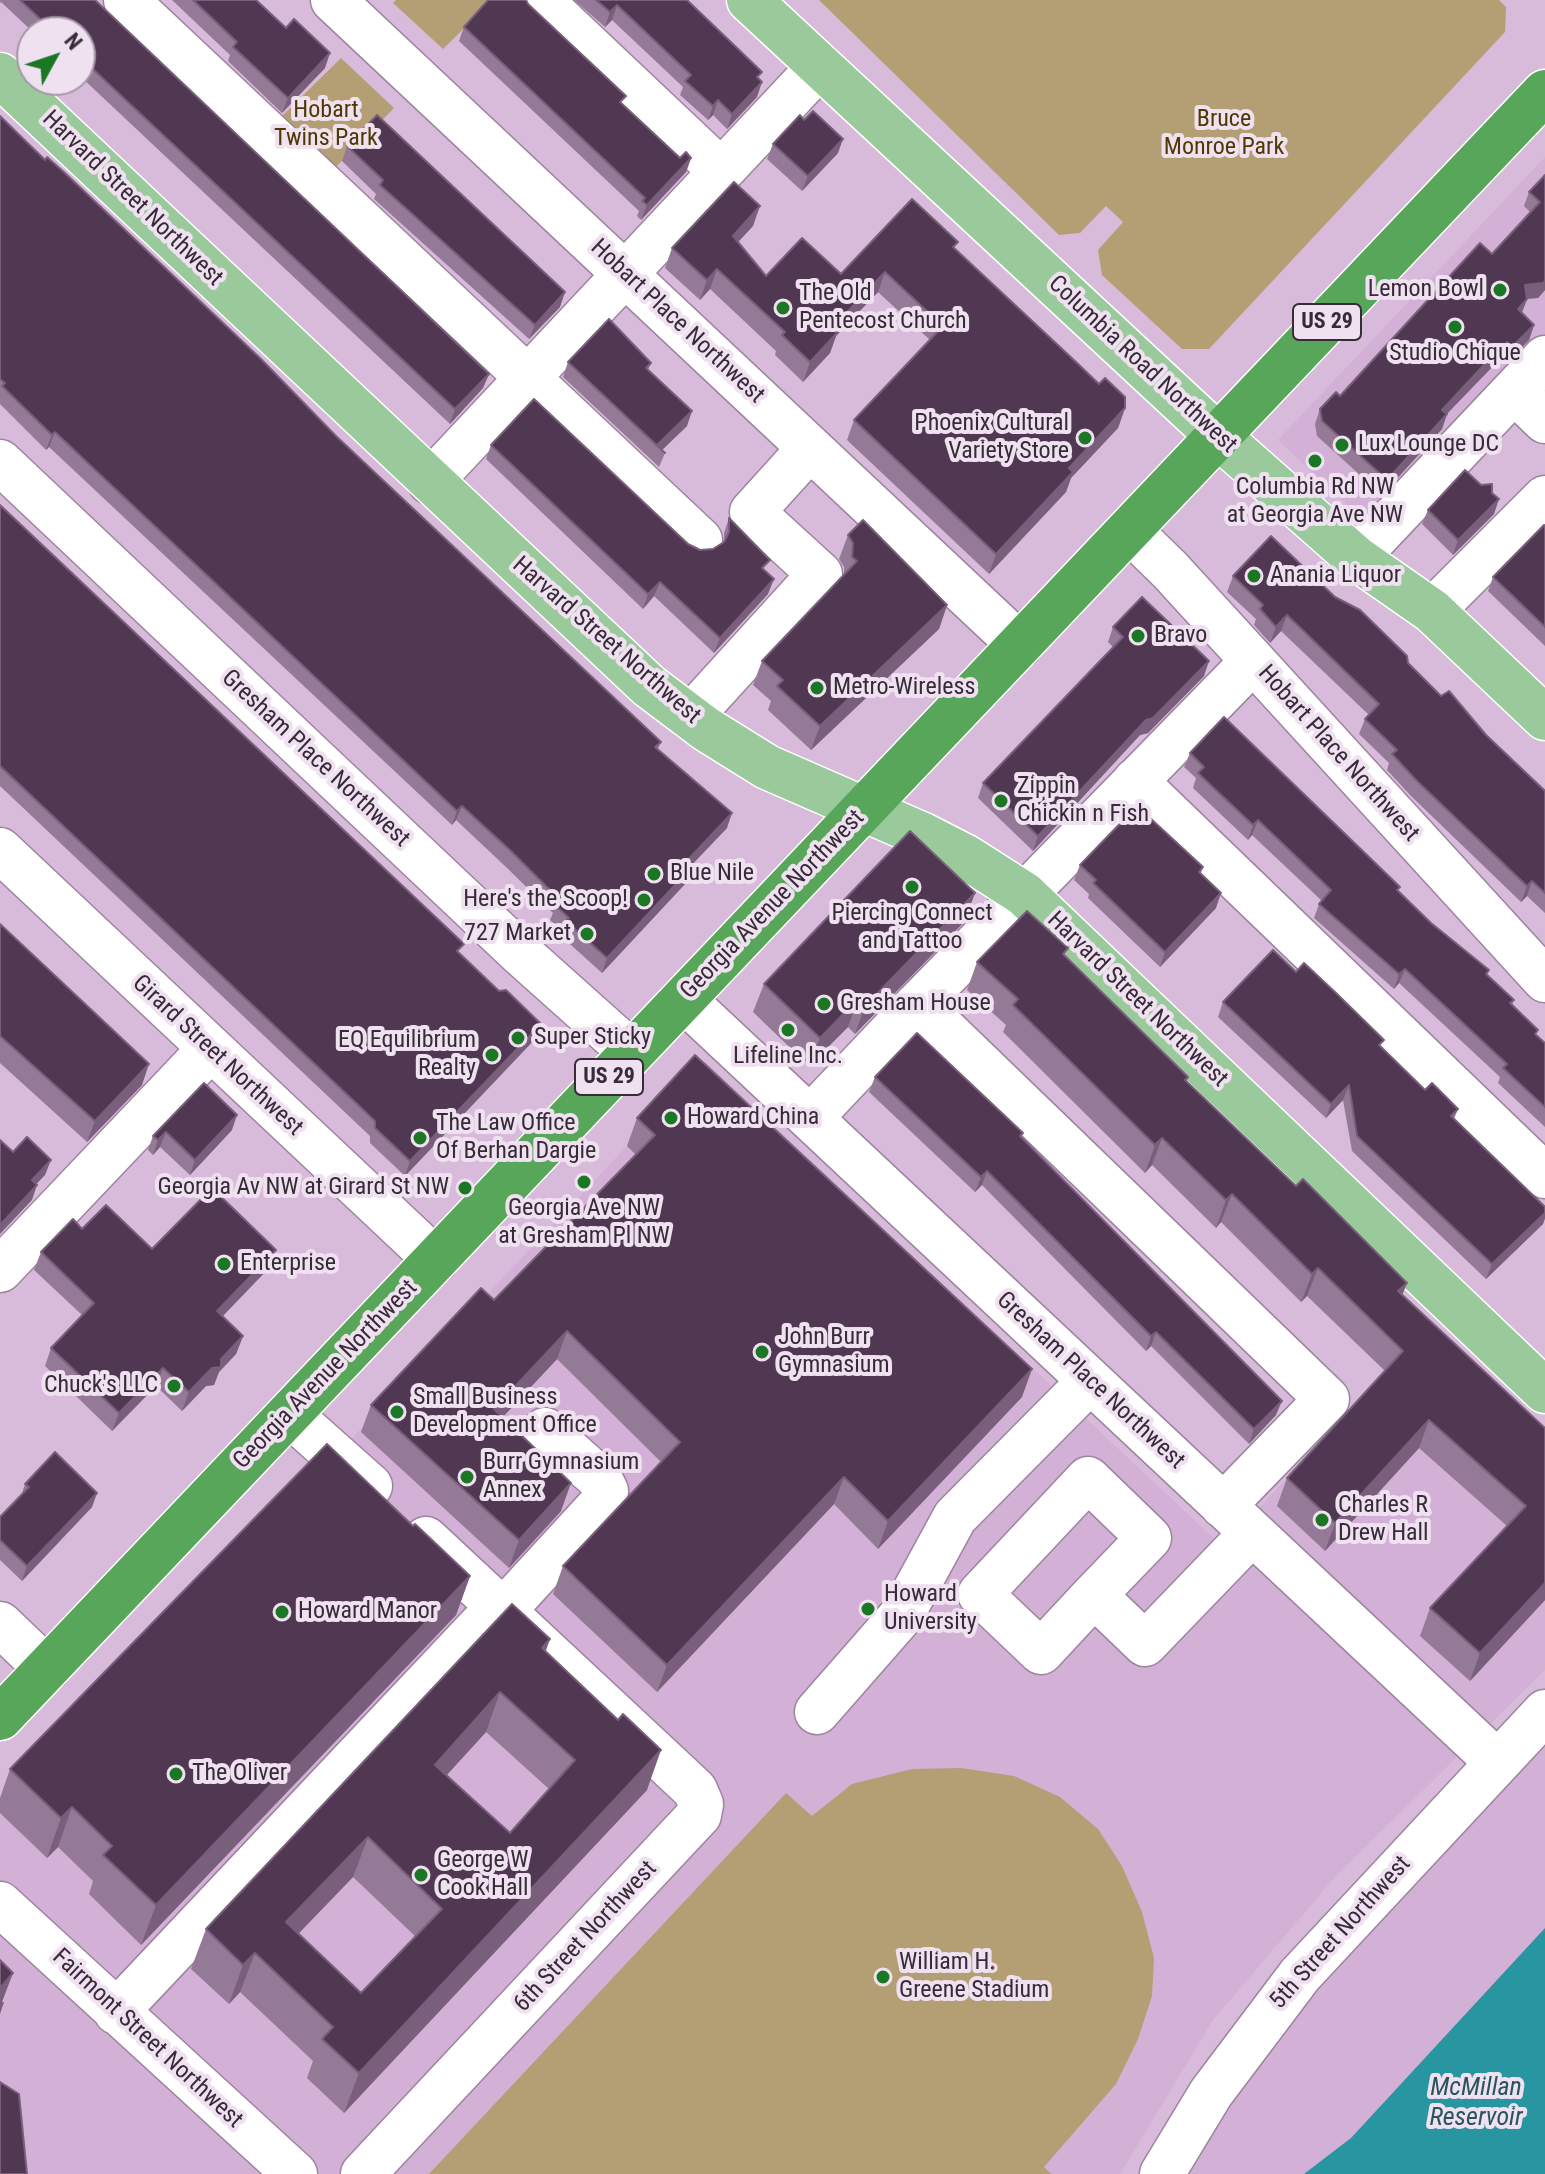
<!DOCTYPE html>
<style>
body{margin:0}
#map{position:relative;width:1545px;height:2174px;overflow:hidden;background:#d8bbda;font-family:"Roboto Condensed",sans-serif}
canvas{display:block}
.north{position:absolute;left:16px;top:16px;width:80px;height:80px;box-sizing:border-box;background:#f0e1f1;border:2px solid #a698a7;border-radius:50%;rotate:50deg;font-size:22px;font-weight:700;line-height:32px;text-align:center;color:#362b37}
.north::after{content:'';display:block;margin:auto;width:28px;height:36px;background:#1c7725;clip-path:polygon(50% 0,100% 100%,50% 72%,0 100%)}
</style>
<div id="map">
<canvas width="1545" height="2174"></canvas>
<div class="north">N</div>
</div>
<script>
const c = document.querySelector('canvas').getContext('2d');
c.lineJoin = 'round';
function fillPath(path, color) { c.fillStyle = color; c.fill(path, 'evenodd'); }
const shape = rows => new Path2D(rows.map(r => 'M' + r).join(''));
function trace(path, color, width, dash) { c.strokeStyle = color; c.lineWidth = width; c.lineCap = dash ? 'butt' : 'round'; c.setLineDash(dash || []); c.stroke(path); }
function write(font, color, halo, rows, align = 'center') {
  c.font = font + ' "Roboto Condensed",sans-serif'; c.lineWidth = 8; c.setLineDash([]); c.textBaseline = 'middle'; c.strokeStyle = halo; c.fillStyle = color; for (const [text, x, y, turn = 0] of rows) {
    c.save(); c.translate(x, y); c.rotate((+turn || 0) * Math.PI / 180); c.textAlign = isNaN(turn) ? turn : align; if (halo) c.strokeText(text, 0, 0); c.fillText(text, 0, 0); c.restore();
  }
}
const built = shape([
 [1545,157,1545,372,1373,529,1278,440],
 [706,1062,1223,1547,1432,1321,1545,1427,1545,1670,1335,1877,1213,2020,1120,2174,0,2174,0,1812],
 [1545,1748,1545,2174,1163,2174,1300,1975]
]);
const green = shape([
 [396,0,493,0,443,49,393,3],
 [819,0,1499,0,1506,7,1505,32,1209,349,1182,349,1102,275,1098,250,1123,222,1106,206,1080,233,1059,235],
 [341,58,394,108,328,175,273,125],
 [961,1768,1014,1776,1060,1797,1098,1829,1122,1866,1142,1912,1154,1958,1152,1996,1138,2039,1116,2084,1044,2167,1051,2174,429,2174,786,1793,812,1816,852,1784,912,1769]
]);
const water = shape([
 [1545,1928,1545,2174,1304,2174,1351,2138]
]);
const minor = shape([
 [126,0,700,540],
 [333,0,1020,645],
 [540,0,721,171],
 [1514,391,1545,421],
 [0,462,519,952,632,1053],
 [430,482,820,66],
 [1129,530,1170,570,1545,980],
 [1356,558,1545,358],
 [1432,611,1545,498],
 [690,717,820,574,752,512,810,448],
 [1135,781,1545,1176],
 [0,850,436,1260],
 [683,999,1497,1762],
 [810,1118,918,1004],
 [0,1270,210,1049],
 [289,1414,370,1486],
 [1223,1506,1327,1399,918,1004,1253,661],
 [1094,1595,1041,1652,980,1594,1088,1479,1149,1538,1094,1595,1145,1644,1252,1533],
 [503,1611,603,1502,606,1491,600,1479,545,1430],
 [0,1624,47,1669],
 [817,1712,901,1616,955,1517,1090,1381],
 [0,1904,295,2174],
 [116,2012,499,1606],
 [363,2174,683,1832,699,1815,701,1804,695,1790,678,1774,426,1539],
 [1162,2174,1211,2093,1300,1975,1545,1712]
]);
const major = shape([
 [749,0,1218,436,1356,558,1432,611,1545,718],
 [0,75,649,686,706,729,767,767,923,835,966,857,1024,894,1545,1391]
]);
const highway = shape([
 [0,1718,1545,92]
]);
const wall = shape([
 [0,0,95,0,489,374,483,388,450,424,80,76,80,32,33,32,1,2,0,3],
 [172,0,256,0,325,68,282,113,228,61,230,55],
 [574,0,687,0,759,79,757,97,727,129,713,115,708,120,680,95,683,87,612,20,605,27],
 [528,4,623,105,680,158,691,158,686,172,641,220,637,216,639,211,459,41,464,27],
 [0,116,336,436,661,742,658,749,727,828,689,868,690,869,685,884,602,973,561,936,563,931,550,920,553,913,506,867,456,820,452,825,49,447,46,450,0,404],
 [773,144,838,153,802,191,767,159],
 [347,146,560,307,529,339,374,199,376,194,342,161],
 [1545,175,1545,290,1538,298,1527,299,1522,313,1534,325,1529,340,1507,362,1502,357,1490,368,1447,414,1442,429,1382,495,1317,436,1315,424,1320,409,1340,396,1492,254,1530,212,1524,206,1529,192],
 [753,226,738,242,766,276,841,274,955,249,1125,408,1118,428,1071,478,1066,492,989,574,847,440,854,420,930,340,878,292,836,336,830,353,803,382,775,355,776,351,710,289,700,300,665,268,672,248],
 [568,362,651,363,648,370,687,426,662,450,665,453,659,467,563,377],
 [491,445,700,550,713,549,724,542,724,533,729,518,766,572,768,594,714,653,654,596,643,609,486,459],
 [0,505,460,954,536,1038,405,1176,370,1143,370,1136,0,786],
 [1428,510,1494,514,1453,555,1422,524],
 [1545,526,1545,646,1488,591,1493,577],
 [848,535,947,605,939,629,811,750,768,710,771,701,753,685,762,661,844,575,844,567,839,559],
 [1233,576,1335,597,1408,663,1441,696,1486,735,1545,791,1545,913,1527,896,1521,902,1411,796,1387,770,1389,763,1359,734,1365,719,1369,715,1281,631,1270,643,1254,625,1256,619,1227,592],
 [1113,627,1204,676,1148,733,1140,735,1033,851,978,798,983,783,1113,647,1108,642],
 [1190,753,1399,891,1431,923,1489,970,1487,975,1514,1000,1512,1005,1537,1035,1545,1043,1545,1127,1498,1083,1500,1077,1399,983,1394,989,1314,918,1319,904,1322,901,1252,835,1248,840,1193,788,1196,778,1184,767],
 [1080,865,1203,867,1201,873,1216,908,1160,967,1088,898,1089,894,1074,880],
 [965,921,855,1034,848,1027,809,1066,753,1012,764,984],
 [0,924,142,1085,87,1142,0,1063],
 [1065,956,1188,1077,1187,1081,1296,1186,1407,1283,1402,1295,1545,1428,1545,1600,1470,1681,1420,1636,1430,1608,1507,1526,1419,1448,1325,1551,1277,1506,1287,1478,1385,1371,1307,1296,1301,1302,1221,1222,1216,1228,1152,1165,1145,1173,1003,1032,1006,1025,967,990,977,962],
 [1223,1002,1381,1048,1425,1090,1458,1109,1454,1119,1545,1207,1545,1218,1543,1224,1486,1279,1352,1151,1343,1100,1326,1118,1218,1017],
 [875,1077,1023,1133,1021,1138,1276,1415,1249,1444,1151,1346,1146,1351,982,1185,975,1192,869,1092],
 [204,1083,232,1130,190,1175,160,1147,153,1155,148,1150,153,1136],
 [637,1118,1022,1397,878,1549,834,1504,657,1692,553,1594,563,1566,661,1462,557,1359,503,1417,561,1511,509,1568,361,1432,371,1405,494,1300,636,1155,627,1146],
 [82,1229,152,1249,276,1250,269,1268,223,1316,243,1336,236,1354,219,1372,214,1385,206,1386,182,1411,156,1386,112,1431,45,1366,51,1348,82,1315,34,1270,41,1252],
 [25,1484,92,1507,22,1581,0,1560,0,1517,21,1496],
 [413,1526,470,1576,456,1615,141,1945,89,1894,93,1881,58,1847,47,1858,0,1813,0,1798,10,1769],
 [546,1652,647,1790,344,2113,307,2078,313,2061,240,1992,229,2004,191,1969,206,1929],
 [486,1732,549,1789,510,1833,447,1775],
 [353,1877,415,1936,361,1993,299,1933]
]);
const shadedWall = shape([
 [617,5,612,20,605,27,610,12],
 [330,53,325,68,282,113,288,98],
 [762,82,757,97,727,129,732,114],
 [718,100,713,115,708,120,713,106],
 [843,139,838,153,802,191,808,176],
 [691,158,686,172,641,220,647,205],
 [760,206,753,226,725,256,733,236],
 [717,269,710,289,700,300,707,280],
 [885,272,878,292,836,336,830,353,803,382,810,362,832,328],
 [1545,281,1545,290,1538,298,1520,299,1525,285],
 [565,292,560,307,529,339,535,325],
 [1527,299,1521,314,1518,309],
 [1534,325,1529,340,1507,362,1512,347],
 [1507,342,1502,357,1437,424,1442,410],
 [489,374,483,388,450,424,455,409],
 [1125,408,1118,428,1071,478,1066,492,989,574,996,554,1069,468],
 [692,411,687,426,662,450,657,446],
 [1447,414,1442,429,1382,495,1387,480],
 [55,432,49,447,46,450,52,435],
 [1499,499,1494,514,1453,555,1458,540],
 [774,579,768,594,714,653,720,638],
 [660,582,654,596,643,609,648,594],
 [947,605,939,629,811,750,820,726],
 [1287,615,1281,631,1270,643,1276,627],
 [1209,661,1204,676,1148,733,1140,735,1033,851,1038,836,1146,720],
 [462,806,456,820,452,825,457,811],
 [732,813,727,828,679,878,684,864],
 [1258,820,1252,835,1248,840,1253,825],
 [690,869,685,884,602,973,607,958],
 [1532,881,1527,896,1521,902,1527,886],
 [975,893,965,921,855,1034,865,1006],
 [1221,893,1216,908,1160,967,1165,952],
 [1405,969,1399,983,1394,989,1399,974],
 [858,999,848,1027,809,1066,820,1038],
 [541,1024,536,1038,405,1176,410,1161],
 [149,1064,142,1085,87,1142,95,1121],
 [1349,1085,1343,1100,1326,1118,1331,1104],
 [237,1115,232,1130,190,1175,195,1160],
 [166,1132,160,1147,153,1155,158,1140],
 [1162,1138,1152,1165,1145,1173,1155,1145],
 [51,1160,45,1175,27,1194,32,1180],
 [987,1171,982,1185,975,1192,981,1177],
 [37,1185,32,1200,0,1234,0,1225],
 [1232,1194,1221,1222,1216,1228,1226,1200],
 [1545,1213,1545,1218,1543,1224,1486,1279,1492,1264],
 [276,1250,269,1268,210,1329,217,1311],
 [1318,1268,1307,1296,1301,1302,1312,1274],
 [1407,1283,1396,1310,1398,1291],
 [567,1331,557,1359,484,1437,494,1409],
 [1156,1332,1151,1346,1146,1351,1151,1336],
 [243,1336,236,1354,219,1372,214,1385,206,1386,182,1411,189,1392],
 [163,1368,156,1386,112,1431,119,1413],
 [1032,1369,1022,1397,878,1549,888,1521],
 [1282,1401,1276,1415,1249,1444,1254,1429],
 [1429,1420,1419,1448,1325,1551,1335,1523],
 [844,1477,834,1504,657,1692,667,1665],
 [571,1483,561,1511,509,1568,519,1540],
 [97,1493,92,1507,22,1581,27,1566],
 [470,1576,456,1615,141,1945,156,1905],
 [1545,1583,1545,1600,1470,1681,1480,1653],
 [550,1639,536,1679,542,1648],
 [500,1692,486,1732,420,1804,435,1765],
 [661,1750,647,1790,344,2113,359,2073],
 [72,1807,58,1847,47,1858,61,1818],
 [368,1837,353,1877,272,1961,286,1922],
 [255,1953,240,1992,229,2004,243,1965],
 [13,1973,2,2002,4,2002,0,2014,0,1988]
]);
const building = shape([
 [20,0,95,0,489,374,455,409,80,57,80,32,54,32,20,0],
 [193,0,256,0,286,28,294,19,330,53,288,98,233,47,237,42,193,0],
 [488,0,526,0,528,4,626,96,620,102,680,158,686,152,691,158,647,205,642,201,645,198,464,27,488,0],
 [596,0,687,0,762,72,757,77,762,82,732,114,718,100,713,106,685,81,691,75,617,5,610,12,596,0],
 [813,111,843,139,808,176,773,144,800,115,804,120,813,111],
 [377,115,565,292,535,325,380,185,383,180,347,146,377,115],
 [0,116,45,160,47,157,66,174,261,359,336,436,661,742,655,747,732,813,684,864,690,869,607,958,566,921,569,918,555,905,560,900,512,852,462,806,457,811,55,432,52,435,2,386,5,383,0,379,0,116],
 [1545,175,1545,281,1543,283,1525,285,1527,299,1518,309,1534,325,1512,347,1507,342,1495,353,1442,410,1447,414,1387,480,1322,421,1320,409,1336,392,1340,396,1480,243,1492,254,1540,202,1529,192,1545,175],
 [734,182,760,206,733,236,766,276,802,238,841,274,912,199,958,242,953,247,1076,362,1099,384,1105,378,1125,397,1125,408,1069,468,1073,472,996,554,854,420,943,326,885,272,832,328,837,333,810,362,782,335,785,332,717,269,707,280,672,248,734,182],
 [609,319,651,363,646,368,692,411,657,445,665,453,568,362,609,319],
 [534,399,688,544,700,550,713,549,724,542,729,532,729,518,770,560,762,568,774,579,720,638,660,582,648,594,491,445,534,399],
 [1465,470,1481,485,1492,484,1492,493,1499,499,1458,540,1428,510,1465,470],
 [0,505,464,944,457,951,499,991,506,990,541,1024,410,1161,375,1128,375,1121,0,766,0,505],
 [863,520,947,605,820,726,777,686,783,680,762,661,857,561,852,557,853,543,848,535,863,520],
 [1544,525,1545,526,1545,627,1493,577,1544,525],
 [1271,536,1335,597,1360,610,1407,656,1408,663,1441,696,1449,691,1486,735,1545,791,1545,893,1532,881,1527,886,1416,780,1392,754,1397,750,1365,719,1379,704,1287,615,1276,627,1260,609,1263,605,1233,576,1271,536],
 [1142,597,1209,661,1153,718,1146,720,1038,836,983,783,1123,637,1113,627,1142,597],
 [1224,717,1400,887,1397,890,1431,923,1489,970,1486,974,1514,1000,1510,1003,1538,1030,1535,1034,1545,1043,1545,1107,1503,1068,1507,1064,1405,969,1399,974,1319,904,1331,890,1258,820,1253,825,1198,773,1204,767,1190,753,1224,717],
 [1137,806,1203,867,1199,872,1221,893,1165,952,1093,883,1096,880,1080,865,1137,806],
 [910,831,975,893,865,1006,858,999,820,1038,764,984,910,831],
 [1027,911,1068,948,1063,954,1188,1077,1185,1080,1296,1186,1303,1179,1407,1283,1398,1291,1545,1428,1545,1583,1480,1653,1430,1608,1526,1506,1429,1420,1335,1523,1287,1478,1403,1351,1318,1268,1312,1274,1232,1194,1226,1200,1162,1138,1155,1145,1013,1005,1018,999,977,962,1027,911],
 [0,924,149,1064,95,1121,0,1036,0,924],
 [1273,950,1296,972,1304,963,1336,993,1384,1040,1379,1045,1425,1090,1432,1083,1458,1109,1451,1116,1545,1207,1545,1213,1492,1264,1357,1136,1349,1085,1331,1104,1223,1002,1273,950],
 [917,1033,1023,1133,1020,1136,1282,1401,1254,1429,1156,1332,1151,1336,987,1171,981,1177,875,1077,917,1033],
 [695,1055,1032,1369,888,1521,844,1477,667,1665,563,1566,680,1442,567,1331,494,1409,571,1483,519,1540,371,1405,481,1288,494,1300,655,1135,637,1118,695,1055],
 [204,1083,237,1115,195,1160,166,1132,158,1140,153,1136,204,1083],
 [27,1137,51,1160,32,1180,37,1185,0,1225,0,1140,13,1152,27,1137],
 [212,1188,276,1250,217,1311,243,1336,221,1359,221,1367,212,1368,189,1392,163,1368,119,1413,51,1348,94,1303,41,1252,73,1219,82,1229,106,1205,152,1249,212,1188],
 [327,1444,413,1526,415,1524,470,1576,156,1905,103,1855,112,1846,72,1807,61,1818,10,1769,327,1444],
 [55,1452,97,1493,27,1566,0,1540,0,1517,29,1487,25,1484,55,1452],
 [512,1604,550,1639,542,1648,618,1720,623,1714,661,1750,359,2073,322,2039,333,2027,255,1953,243,1965,206,1929,512,1604],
 [500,1692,575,1760,510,1833,435,1765,500,1692],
 [368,1837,442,1909,361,1993,286,1922,368,1837],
 [0,1960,13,1973,0,1988,0,1960],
 [0,2082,19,2094,27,2174,0,2174,0,2082]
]);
const markers = [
 [1500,290,8,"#1c7725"],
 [783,308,8,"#1c7725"],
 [1455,327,8,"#1c7725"],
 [1085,438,8,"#1c7725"],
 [1342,445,8,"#1c7725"],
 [1315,461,8,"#1c7725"],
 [1254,576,8,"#1c7725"],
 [1138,636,8,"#1c7725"],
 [817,688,8,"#1c7725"],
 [1001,801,8,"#1c7725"],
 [654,874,8,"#1c7725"],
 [912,887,8,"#1c7725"],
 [644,900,8,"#1c7725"],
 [587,934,8,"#1c7725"],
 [824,1004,8,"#1c7725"],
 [788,1030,8,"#1c7725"],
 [518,1038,8,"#1c7725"],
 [492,1055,8,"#1c7725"],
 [671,1118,8,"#1c7725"],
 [420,1138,8,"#1c7725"],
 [584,1182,8,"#1c7725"],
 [465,1188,8,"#1c7725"],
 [224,1264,8,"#1c7725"],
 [762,1352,8,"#1c7725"],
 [174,1386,8,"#1c7725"],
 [397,1412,8,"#1c7725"],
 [467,1477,8,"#1c7725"],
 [1322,1520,8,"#1c7725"],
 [868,1609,8,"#1c7725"],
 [282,1612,8,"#1c7725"],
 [176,1774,8,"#1c7725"],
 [421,1875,8,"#1c7725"],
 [883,1977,8,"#1c7725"]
];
const shields = [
 [1327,322,68],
 [609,1077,68]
];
const shieldNames = [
 ["US 29",1327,322],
 ["US 29",609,1077]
];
const parkNames = [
 ["Hobart",326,111],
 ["Twins Park",326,139],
 ["Bruce",1224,120],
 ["Monroe Park",1224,148]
];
const streetNames = [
 ["Harvard Street Northwest",132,199,44],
 ["Hobart Place Northwest",677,322,43],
 ["Columbia Road Northwest",1142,365,43],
 ["Harvard Street Northwest",606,641,41],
 ["Hobart Place Northwest",1338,754,48],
 ["Gresham Place Northwest",315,759,43],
 ["Georgia Avenue Northwest",773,905,-46],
 ["Harvard Street Northwest",1137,1000,44],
 ["Girard Street Northwest",217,1056,43],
 ["Georgia Avenue Northwest",326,1375,-46],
 ["Gresham Place Northwest",1090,1381,43],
 ["5th Street Northwest",1341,1933,-48],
 ["6th Street Northwest",586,1937,-47],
 ["Fairmont Street Northwest",147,2039,43]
];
const poiNames = [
 ["Lemon Bowl",1484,290,"right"],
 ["The Old",799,294],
 ["Pentecost Church",799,322],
 ["Studio Chique",1455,354,"center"],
 ["Phoenix Cultural",1069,424,"right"],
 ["Variety Store",1069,452,"right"],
 ["Lux Lounge DC",1358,445],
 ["Columbia Rd NW",1315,488,"center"],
 ["at Georgia Ave NW",1315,516,"center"],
 ["Anania Liquor",1270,576],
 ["Bravo",1154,636],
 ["Metro-Wireless",833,688],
 ["Zippin",1017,787],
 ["Chickin n Fish",1017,815],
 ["Blue Nile",670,874],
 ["Here's the Scoop!",628,900,"right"],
 ["Piercing Connect",912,914,"center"],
 ["and Tattoo",912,942,"center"],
 ["727 Market",571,934,"right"],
 ["Gresham House",840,1004],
 ["Super Sticky",534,1038],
 ["EQ Equilibrium",476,1041,"right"],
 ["Realty",476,1069,"right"],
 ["Lifeline Inc.",788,1057,"center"],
 ["Howard China",687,1118],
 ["The Law Office",436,1124],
 ["Of Berhan Dargie",436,1152],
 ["Georgia Av NW at Girard St NW",449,1188,"right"],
 ["Georgia Ave NW",584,1209,"center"],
 ["at Gresham Pl NW",584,1237,"center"],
 ["Enterprise",240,1264],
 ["John Burr",778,1338],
 ["Gymnasium",778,1366],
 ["Chuck's LLC",158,1386,"right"],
 ["Small Business",413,1398],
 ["Development Office",413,1426],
 ["Burr Gymnasium",483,1463],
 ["Annex",483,1491],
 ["Charles R",1338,1506],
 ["Drew Hall",1338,1534],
 ["Howard",884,1595],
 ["University",884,1623],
 ["Howard Manor",298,1612],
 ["The Oliver",192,1774],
 ["George W",437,1861],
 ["Cook Hall",437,1889],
 ["William H.",899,1963],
 ["Greene Stadium",899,1991]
];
const waterNames = [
 ["McMillan",1476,2088],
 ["Reservoir",1476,2118]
];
fillPath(built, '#d3b0d5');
fillPath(green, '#b49f75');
fillPath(water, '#2896a0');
trace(minor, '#9e83a0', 47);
trace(major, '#fff', 47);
trace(highway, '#fff', 47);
trace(minor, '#fff', 44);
trace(major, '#9aca9b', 44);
trace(highway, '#57a659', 44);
fillPath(wall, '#947a96');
fillPath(shadedWall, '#795f7b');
fillPath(building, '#503852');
trace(building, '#795f7b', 2);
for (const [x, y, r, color] of markers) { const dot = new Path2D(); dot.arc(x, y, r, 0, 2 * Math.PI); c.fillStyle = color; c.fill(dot); trace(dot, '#f0e1f1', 3); }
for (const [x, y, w] of shields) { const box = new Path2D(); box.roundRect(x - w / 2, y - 18, w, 36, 6); c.fillStyle = '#f0e1f1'; c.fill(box); trace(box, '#362b37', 2); }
write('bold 22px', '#362b37', null, shieldNames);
write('24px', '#4f3900', '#f0e1f1', parkNames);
write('24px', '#362b37', '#f0e1f1', streetNames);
write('24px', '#362b37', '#f0e1f1', poiNames, 'left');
write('italic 26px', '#29565b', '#f0e1f1', waterNames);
</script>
